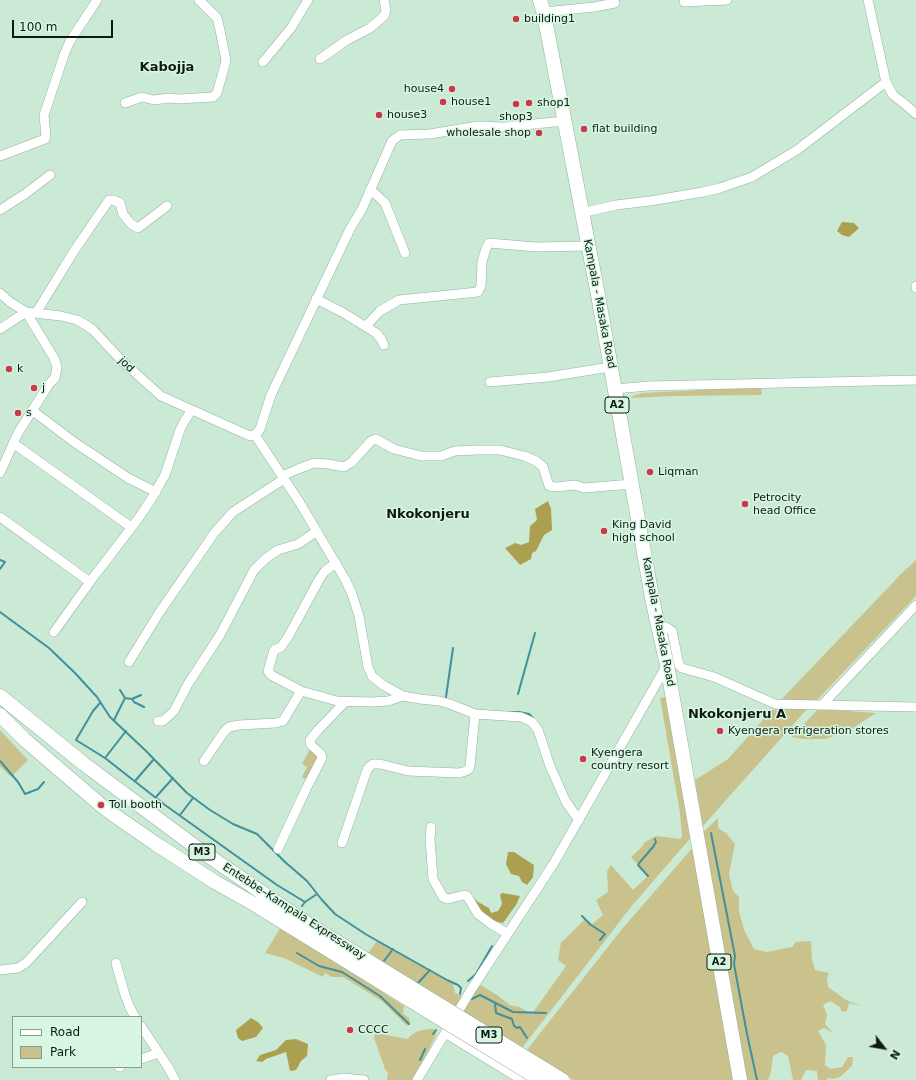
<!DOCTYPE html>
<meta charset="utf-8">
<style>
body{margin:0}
#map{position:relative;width:916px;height:1080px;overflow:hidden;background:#cbead5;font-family:"DejaVu Sans",sans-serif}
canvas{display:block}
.legend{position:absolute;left:12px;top:1016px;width:130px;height:52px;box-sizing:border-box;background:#d8f7e3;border:1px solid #879e8f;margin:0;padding:5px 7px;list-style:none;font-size:12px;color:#0e1912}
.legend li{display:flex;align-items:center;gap:8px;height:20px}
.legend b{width:20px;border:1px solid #879e8f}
.north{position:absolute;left:864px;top:1028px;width:40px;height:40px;-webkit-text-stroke:3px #d8f7e3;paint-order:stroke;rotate:121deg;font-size:11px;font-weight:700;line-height:16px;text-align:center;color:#0e1912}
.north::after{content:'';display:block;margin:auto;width:14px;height:18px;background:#0e1912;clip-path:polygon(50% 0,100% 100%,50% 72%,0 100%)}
.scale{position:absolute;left:12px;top:20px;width:101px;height:18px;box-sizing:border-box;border:2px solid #0e1912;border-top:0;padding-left:5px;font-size:12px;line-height:14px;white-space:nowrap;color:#0e1912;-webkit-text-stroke:3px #d8f7e3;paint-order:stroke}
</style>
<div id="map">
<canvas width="916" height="1080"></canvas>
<ul class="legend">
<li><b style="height:5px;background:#fff"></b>Road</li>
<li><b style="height:11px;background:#c9c28d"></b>Park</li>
</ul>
<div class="north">N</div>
<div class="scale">100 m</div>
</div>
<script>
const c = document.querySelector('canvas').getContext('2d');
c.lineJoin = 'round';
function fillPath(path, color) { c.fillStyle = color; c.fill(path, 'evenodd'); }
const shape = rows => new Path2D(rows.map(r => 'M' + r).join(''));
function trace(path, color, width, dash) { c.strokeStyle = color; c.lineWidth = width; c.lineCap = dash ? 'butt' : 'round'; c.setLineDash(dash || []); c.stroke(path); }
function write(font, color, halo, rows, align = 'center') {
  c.font = font + ' "DejaVu Sans",sans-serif'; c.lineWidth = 3; c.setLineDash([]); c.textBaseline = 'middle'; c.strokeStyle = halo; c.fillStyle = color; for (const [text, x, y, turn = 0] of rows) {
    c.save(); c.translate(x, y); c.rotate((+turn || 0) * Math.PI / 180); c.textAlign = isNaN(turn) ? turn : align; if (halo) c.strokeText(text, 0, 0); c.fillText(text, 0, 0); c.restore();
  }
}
const green = shape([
 [761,387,762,395,673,396,631,398,633,396,642,393],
 [916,560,916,596,816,701,779,702,902,573],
 [668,696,693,835,631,907,522,1048,463,1012,479,984,497,995,510,1005,519,1007,532,1014,566,966,558,960,561,942,564,940,585,919,591,925,603,915,596,900,608,892,607,871,611,865,633,890,648,876,631,857,641,848,645,842,656,836,681,839,682,835,680,813,660,698],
 [808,708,703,826,695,780,728,759,772,710],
 [818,709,876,713,845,733,824,739,802,739,792,737],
 [0,730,28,760,11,777,0,766],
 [310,749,320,755,307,780,302,777,307,767,302,764],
 [718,818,718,828,726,833,735,844,729,874,733,891,739,897,739,911,744,930,754,949,767,952,792,947,796,942,811,941,812,959,815,970,829,973,827,979,828,987,846,1000,861,1006,849,1003,847,1011,842,1012,840,1007,830,1001,823,1005,827,1015,825,1024,833,1033,824,1028,818,1031,826,1045,825,1065,831,1069,842,1067,848,1057,853,1057,852,1066,840,1077,834,1079,828,1078,826,1080,818,1080,817,1071,806,1070,801,1080,793,1080,788,1056,781,1052,773,1056,771,1072,768,1080,746,1080,702,833],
 [694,846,736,1080,573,1080,526,1051,622,929],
 [281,927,404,1006,403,1014,409,1018,410,1022,408,1026,405,1024,382,1001,343,977,332,977,325,973,323,977,284,958,265,953],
 [377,941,453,984,455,993,462,996,455,1007,368,953],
 [428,1029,433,1029,437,1032,435,1037,414,1080,387,1080,388,1073,385,1069,374,1038,375,1033,408,1039,410,1036,418,1031]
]);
const forest = shape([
 [842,222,854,223,859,228,849,237,842,235,837,231],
 [548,501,551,509,552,530,544,535,536,551,532,553,531,559,520,565,505,548,515,543,521,545,529,542,530,526,537,520,535,509],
 [508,852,514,852,534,865,533,877,527,885,522,882,519,876,511,874,506,864],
 [502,893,520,896,516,905,503,923,493,921,479,913,473,900,475,899,478,902,489,908,491,913,498,911,502,904,500,895],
 [251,1018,258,1022,263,1028,256,1037,242,1041,238,1038,236,1030],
 [296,1039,308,1044,307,1056,301,1061,296,1070,290,1071,286,1052,266,1059,262,1062,256,1061,260,1055,276,1050,286,1040]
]);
const stream = shape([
 [0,560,5,562,0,569],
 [0,612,49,648,75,673,97,697,110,717,146,751,187,793,210,810,233,824,257,834,285,862,307,881,322,900,335,914,367,935,447,980,458,985,461,988,460,994],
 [120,690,125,698],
 [518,694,535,633],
 [446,697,453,648],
 [132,699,141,695],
 [100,703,93,711,76,740,105,758,165,805,277,885,305,902],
 [509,712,519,712,529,714,534,719],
 [114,720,125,698,132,699,134,702,144,707],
 [105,758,126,731],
 [0,761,18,782,25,794,38,789,44,782],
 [135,781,154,759],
 [156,797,173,778],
 [180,815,193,798],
 [711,833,735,956,734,964,736,975,747,1034,757,1080],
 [648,876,638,865,640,862,653,847,656,842,655,839],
 [302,906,305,902,317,894],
 [582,916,591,925,605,934,600,940],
 [297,953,319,966,342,972,380,996,409,1024],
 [384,961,393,949],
 [468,981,476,974,492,946],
 [418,983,430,970],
 [472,999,480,995,513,1012,546,1013],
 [495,1004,496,1013,512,1019,514,1026,517,1028,520,1027,527,1038],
 [433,1034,436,1030],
 [420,1060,425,1049]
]);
const minor = shape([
 [868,0,886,82,893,95,906,105,916,114],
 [684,2,727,0],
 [544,12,594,7,615,3],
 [320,59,347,40,370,28,384,16,386,10,384,0],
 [263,62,291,28,308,0],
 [125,103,142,97,154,100,169,98,178,99,213,97,217,93,226,61,220,30,217,18,199,0],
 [0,156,45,139,46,136,44,115,64,55,70,41,97,0],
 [370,189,385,203,405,253],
 [0,210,25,194,50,175],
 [581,213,616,205,650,201,703,192,720,188,752,177,797,150,886,82],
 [916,286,916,288],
 [0,293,10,302,26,312,54,358,57,367,55,378,49,384,18,433,0,473],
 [316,299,342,312,376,333,381,339,384,345],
 [36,313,74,251,109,200,113,200,120,203,123,214,131,224,138,228,167,206],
 [366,326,380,311,399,300,478,292,481,286,482,262,486,248,489,243,536,247,588,246],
 [0,329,26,312,61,316,77,320,86,325,93,330,122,361,161,396,250,436,255,435],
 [490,382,548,377,610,367],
 [615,389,648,386,916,380],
 [33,411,74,442,128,478,156,492],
 [255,435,300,503,345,579,352,594,359,616,368,667,372,676,383,685,403,696,420,699,439,701,450,704,475,714,521,717,532,722,538,730,550,766,566,802,579,820],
 [255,435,260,429,271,395,350,229,362,209,392,141,400,135,430,134,478,126,504,127,565,121],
 [13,443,131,527],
 [282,476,298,469,314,463,328,464,344,467,352,462,371,441,376,439,394,449,421,456,441,456,455,451,478,450,500,450,524,456,536,461,543,467,549,486,556,487,575,485,584,488,632,484],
 [0,517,90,582],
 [336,563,325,571,320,578,288,637,281,647,274,650,268,671,271,675,301,691,337,701,371,702,388,701,403,696],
 [658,625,666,627,672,631,679,665,682,668,714,677,775,704,916,707],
 [54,632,92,579,138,519,152,498,165,475,180,430,185,420,192,410],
 [129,662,159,613,215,532,233,512,284,479],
 [822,705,916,605],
 [158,721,163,721,174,711,188,684,220,635,254,570,265,559,278,550,298,544,317,531],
 [204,761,224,732,229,727,239,725,276,723,283,721,301,691],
 [431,827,430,839,433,879,443,897,448,899,464,895,467,896,478,914,491,924,507,933],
 [342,843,367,770,370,766,373,764,380,764,408,771,459,773,466,771,469,769,470,766,475,714],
 [278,849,306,789,322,758,321,754,311,745,310,742,310,740,318,730,345,702],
 [116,963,125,995,130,1008,135,1017],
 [0,970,18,968,26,963,82,902],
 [141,1026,168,1067,175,1080],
 [445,1033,522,1080],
 [141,1059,159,1053],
 [119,1067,120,1067],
 [331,1080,344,1078,364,1080],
 [417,1080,471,990,554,863,667,665]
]);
const highway = shape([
 [540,0,544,14,598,295,653,603,667,665,740,1080],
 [0,696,84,764,197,848,308,924,415,990],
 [0,715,25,740,102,806,114,815,156,844,215,882,254,904,410,1000]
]);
const highwayBridge = shape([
 [415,990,562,1080],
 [410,1000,541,1080]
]);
const markers = [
 [516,19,4,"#c9394b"],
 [452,89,4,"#c9394b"],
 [443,102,4,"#c9394b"],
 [529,103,4,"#c9394b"],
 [516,104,4,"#c9394b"],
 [379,115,4,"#c9394b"],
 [584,129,4,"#c9394b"],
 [539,133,4,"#c9394b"],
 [9,369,4,"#c9394b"],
 [34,388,4,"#c9394b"],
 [18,413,4,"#c9394b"],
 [650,472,4,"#c9394b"],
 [745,504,4,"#c9394b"],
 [604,531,4,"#c9394b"],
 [720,731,4,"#c9394b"],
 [583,759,4,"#c9394b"],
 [101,805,4,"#c9394b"],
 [350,1030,4,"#c9394b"]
];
const shields = [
 [617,405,24],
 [202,852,26],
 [719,962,24],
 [489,1035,26]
];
const shieldNames = [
 ["A2",617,405],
 ["M3",202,852],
 ["A2",719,962],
 ["M3",489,1035]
];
const poiNames = [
 ["building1",524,19],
 ["house4",444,89,"right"],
 ["house1",451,102],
 ["shop1",537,103],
 ["house3",387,115],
 ["shop3",516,117,"center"],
 ["flat building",592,129],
 ["wholesale shop",531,133,"right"],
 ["k",17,369],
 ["j",42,388],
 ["s",26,413],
 ["Liqman",658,472],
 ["Petrocity",753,498],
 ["head Office",753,511],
 ["King David",612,525],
 ["high school",612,538],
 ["Kyengera refrigeration stores",728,731],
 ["Kyengera",591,753],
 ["country resort",591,766],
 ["Toll booth",109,805],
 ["CCCC",358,1030]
];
const streetNames = [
 ["Kampala - Masaka Road",599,304,79],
 ["jod",126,365,44],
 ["Kampala - Masaka Road",658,622,79],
 ["Entebbe–Kampala Expressway",294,912,33]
];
const quarterNames = [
 ["Kabojja",167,68],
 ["Nkokonjeru",428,515],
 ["Nkokonjeru A",737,715]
];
fillPath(green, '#c9c28d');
fillPath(forest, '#aca050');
trace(stream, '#40909d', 2);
trace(minor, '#94b29e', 10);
trace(highway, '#94b29e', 15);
trace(minor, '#fff', 9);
trace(highway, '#fff', 14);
trace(highwayBridge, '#94b29e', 15, []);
trace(highwayBridge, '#fff', 14);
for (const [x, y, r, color] of markers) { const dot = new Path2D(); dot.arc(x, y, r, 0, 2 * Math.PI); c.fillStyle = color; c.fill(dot); trace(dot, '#d8f7e3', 1.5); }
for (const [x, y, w] of shields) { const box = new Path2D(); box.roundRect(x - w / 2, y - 8, w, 16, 3); c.fillStyle = '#d8f7e3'; c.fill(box); trace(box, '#0e1912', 1); }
write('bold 10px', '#0e1912', null, shieldNames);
write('11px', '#0e1912', '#d8f7e3', poiNames, 'left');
write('11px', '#0e1912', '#d8f7e3', streetNames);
write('bold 13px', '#0e1912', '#d8f7e3', quarterNames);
</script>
